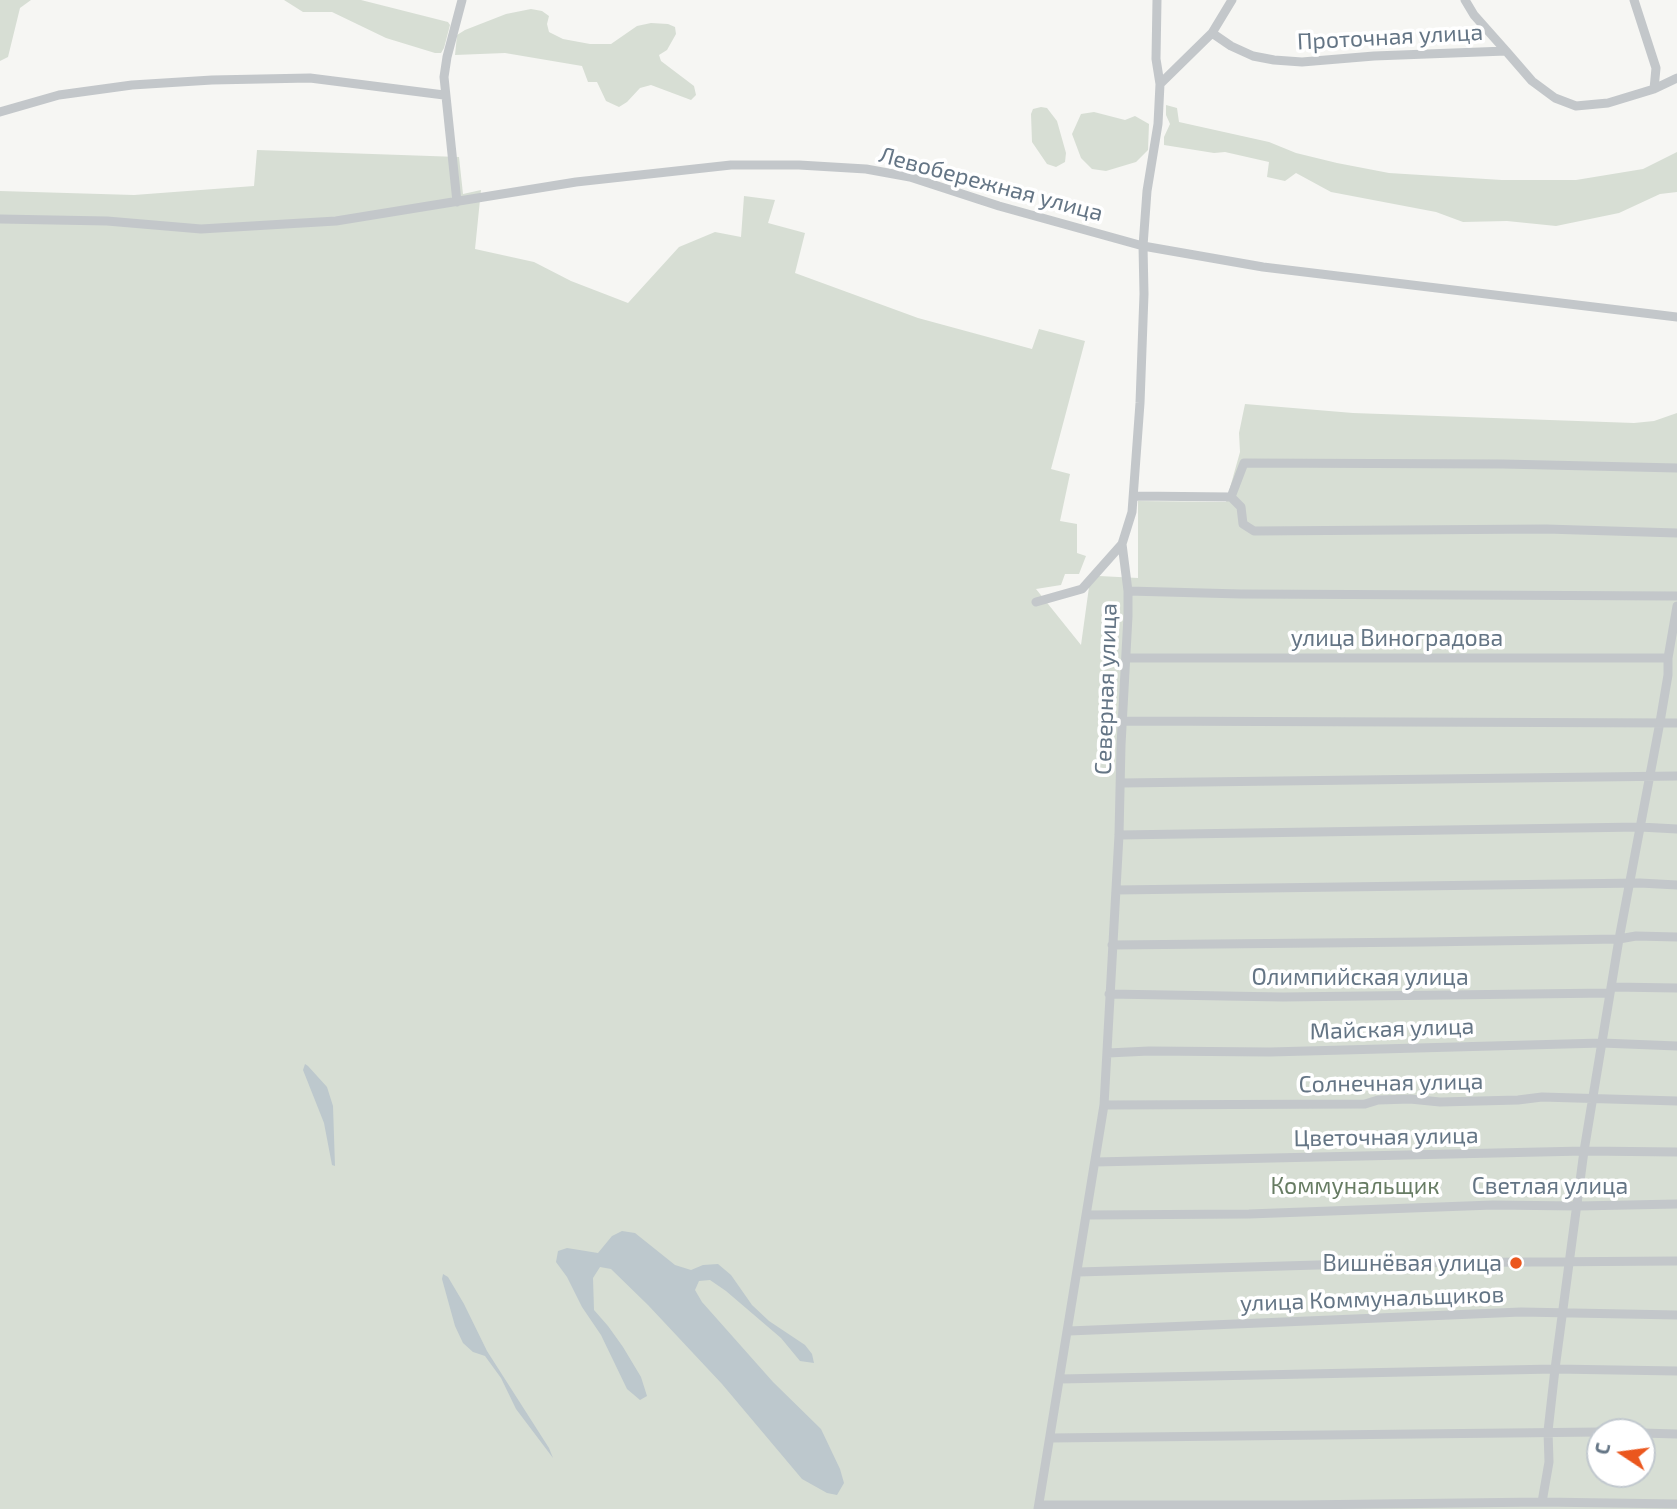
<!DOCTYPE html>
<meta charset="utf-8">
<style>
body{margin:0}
#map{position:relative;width:1677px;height:1509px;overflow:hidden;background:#f6f6f3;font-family:"Exo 2",sans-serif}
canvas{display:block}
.north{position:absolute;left:1586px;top:1418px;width:70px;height:70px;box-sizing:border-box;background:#fff;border:2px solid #c1c8ce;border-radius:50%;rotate:283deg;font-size:19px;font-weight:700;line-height:28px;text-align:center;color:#647585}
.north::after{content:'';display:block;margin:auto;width:24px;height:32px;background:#eb571e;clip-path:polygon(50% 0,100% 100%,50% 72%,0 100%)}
</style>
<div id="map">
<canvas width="1677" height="1509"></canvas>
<div class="north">С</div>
</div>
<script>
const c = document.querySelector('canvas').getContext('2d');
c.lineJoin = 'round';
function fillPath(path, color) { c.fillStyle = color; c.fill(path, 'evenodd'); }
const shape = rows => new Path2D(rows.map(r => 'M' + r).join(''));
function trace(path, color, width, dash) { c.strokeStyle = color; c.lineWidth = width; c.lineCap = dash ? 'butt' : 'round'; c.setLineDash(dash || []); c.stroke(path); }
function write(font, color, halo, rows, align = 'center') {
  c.font = font + ' "Exo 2",sans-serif'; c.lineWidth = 7; c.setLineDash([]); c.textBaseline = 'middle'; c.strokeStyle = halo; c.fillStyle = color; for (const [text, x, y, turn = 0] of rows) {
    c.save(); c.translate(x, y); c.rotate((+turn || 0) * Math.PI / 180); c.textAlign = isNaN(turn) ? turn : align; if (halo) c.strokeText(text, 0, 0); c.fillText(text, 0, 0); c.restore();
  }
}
const green = shape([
 [0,0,31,0,20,8,8,57,0,61],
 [284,0,361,0,448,22,450,25,444,48,441,53,435,53,386,38,332,12,303,12],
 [531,9,542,11,549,16,547,24,549,32,563,39,590,44,611,44,637,26,651,23,668,24,675,27,676,34,667,50,659,55,661,61,694,86,696,95,691,100,651,85,640,88,627,102,619,107,606,101,597,82,588,82,582,66,505,53,455,55,457,35,465,30,506,14],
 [1166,105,1177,108,1179,122,1269,142,1296,153,1337,163,1389,173,1502,180,1576,180,1643,169,1677,152,1677,192,1660,194,1619,213,1556,226,1507,221,1463,222,1436,212,1331,192,1296,173,1285,181,1267,177,1269,162,1225,152,1214,153,1164,145,1164,137,1170,124,1166,115],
 [1041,107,1047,108,1057,121,1066,153,1065,162,1056,167,1047,164,1032,142,1031,114,1033,109],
 [1094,112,1125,120,1135,116,1149,124,1148,150,1136,162,1106,171,1092,169,1081,158,1072,134,1081,114],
 [257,150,459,157,463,194,481,190,475,249,534,262,571,281,628,303,679,247,715,232,741,237,744,196,775,200,768,223,805,233,795,273,918,318,1032,349,1039,329,1085,341,1051,469,1070,474,1060,521,1077,524,1077,553,1086,556,1079,574,1065,574,1061,585,1036,589,1081,645,1089,587,1099,576,1138,578,1138,501,1226,502,1240,452,1239,433,1245,404,1353,413,1634,423,1654,421,1677,413,1677,1509,0,1509,0,191,134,195,254,186],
 [1600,1432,1642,1432,1642,1474,1600,1474]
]);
const water = shape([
 [305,1064,308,1066,327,1087,333,1106,335,1166,332,1165,324,1123,303,1070],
 [622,1231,635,1233,675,1265,691,1270,703,1265,718,1264,731,1275,752,1305,769,1321,805,1345,812,1354,814,1363,800,1361,781,1338,726,1291,710,1280,699,1281,695,1290,702,1302,773,1382,821,1429,840,1469,844,1483,837,1495,827,1493,802,1479,722,1384,648,1305,611,1269,600,1267,593,1278,594,1310,608,1326,623,1347,641,1377,647,1396,640,1400,627,1389,601,1335,582,1307,567,1277,556,1262,558,1251,567,1248,598,1253,612,1236],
 [443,1274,448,1277,464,1304,487,1351,549,1448,553,1458,516,1409,501,1378,485,1356,473,1352,463,1343,455,1326,442,1279]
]);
const minor = shape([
 [1465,0,1474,15,1506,51],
 [1634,0,1656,68,1654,89],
 [1212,33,1231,46,1253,56,1274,60,1302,62,1374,56,1506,51,1532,81,1555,98,1576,106,1608,103,1654,89,1677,78],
 [1160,84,1212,33,1232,0],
 [0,112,59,95,132,85,212,80,310,78,444,95],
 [457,202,444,77,447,57,462,0],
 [0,219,107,221,201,229,336,221,576,182,731,165,799,165,866,169,910,177,999,206,1143,246,1263,267,1677,317],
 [1134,496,1231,497,1241,507,1243,524,1254,531,1546,529,1677,533],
 [1231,497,1244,463,1503,464,1677,468],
 [1128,591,1241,594,1677,596],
 [1036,602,1082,589,1122,544,1132,512,1140,403,1144,294,1143,246,1147,191,1158,124,1160,84,1156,59,1157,0],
 [1126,658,1668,658],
 [1123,721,1677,723],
 [1121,783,1677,776],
 [1119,835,1640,827,1677,829],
 [1116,890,1640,883,1677,885],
 [1112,945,1423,942,1619,939,1636,936,1677,937],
 [1612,987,1677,988],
 [1109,994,1283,997,1610,993],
 [1108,1053,1149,1051,1270,1052,1602,1043,1677,1046],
 [1104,1105,1365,1104,1378,1100,1410,1099,1440,1102,1518,1100,1542,1097,1677,1101],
 [1095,1162,1584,1151,1677,1152],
 [1087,1215,1249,1214,1493,1205,1578,1206,1677,1204],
 [1078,1272,1386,1263,1677,1261],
 [1069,1331,1521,1312,1677,1315],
 [1060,1379,1555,1369,1677,1371],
 [1642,1433,1677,1434],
 [1050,1438,1600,1432],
 [1542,1502,1549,1462,1548,1431,1555,1369,1584,1151,1619,939,1660,722,1668,675,1668,658,1677,606],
 [1039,1505,1298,1505,1542,1502,1677,1504],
 [1038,1509,1104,1105,1119,835,1121,745,1128,616,1128,591,1122,544]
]);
const markers = [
 [1516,1263,7,"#eb571e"]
];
const streetNames = [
 ["Проточная улица",1390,37,-3],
 ["Левобережная улица",991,184,15],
 ["улица Виноградова",1397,638],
 ["Северная улица",1106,689,-88],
 ["Олимпийская улица",1360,977],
 ["Майская улица",1392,1029,-2],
 ["Солнечная улица",1391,1083,-1],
 ["Цветочная улица",1386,1137,-1],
 ["Светлая улица",1550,1186],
 ["улица Коммунальщиков",1372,1299,-2]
];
const parkNames = [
 ["Коммунальщик",1355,1186]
];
const poiNames = [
 ["Вишнёвая улица",1502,1263]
];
fillPath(green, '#d7ded4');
fillPath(water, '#bdc8cd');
trace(minor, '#c3c7ca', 9);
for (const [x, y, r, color] of markers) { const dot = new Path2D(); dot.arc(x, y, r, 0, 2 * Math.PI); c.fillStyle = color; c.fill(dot); trace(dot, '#fff', 2.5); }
write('23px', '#647585', '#fff', streetNames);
write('23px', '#677c63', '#fff', parkNames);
write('23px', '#647585', '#fff', poiNames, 'right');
</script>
